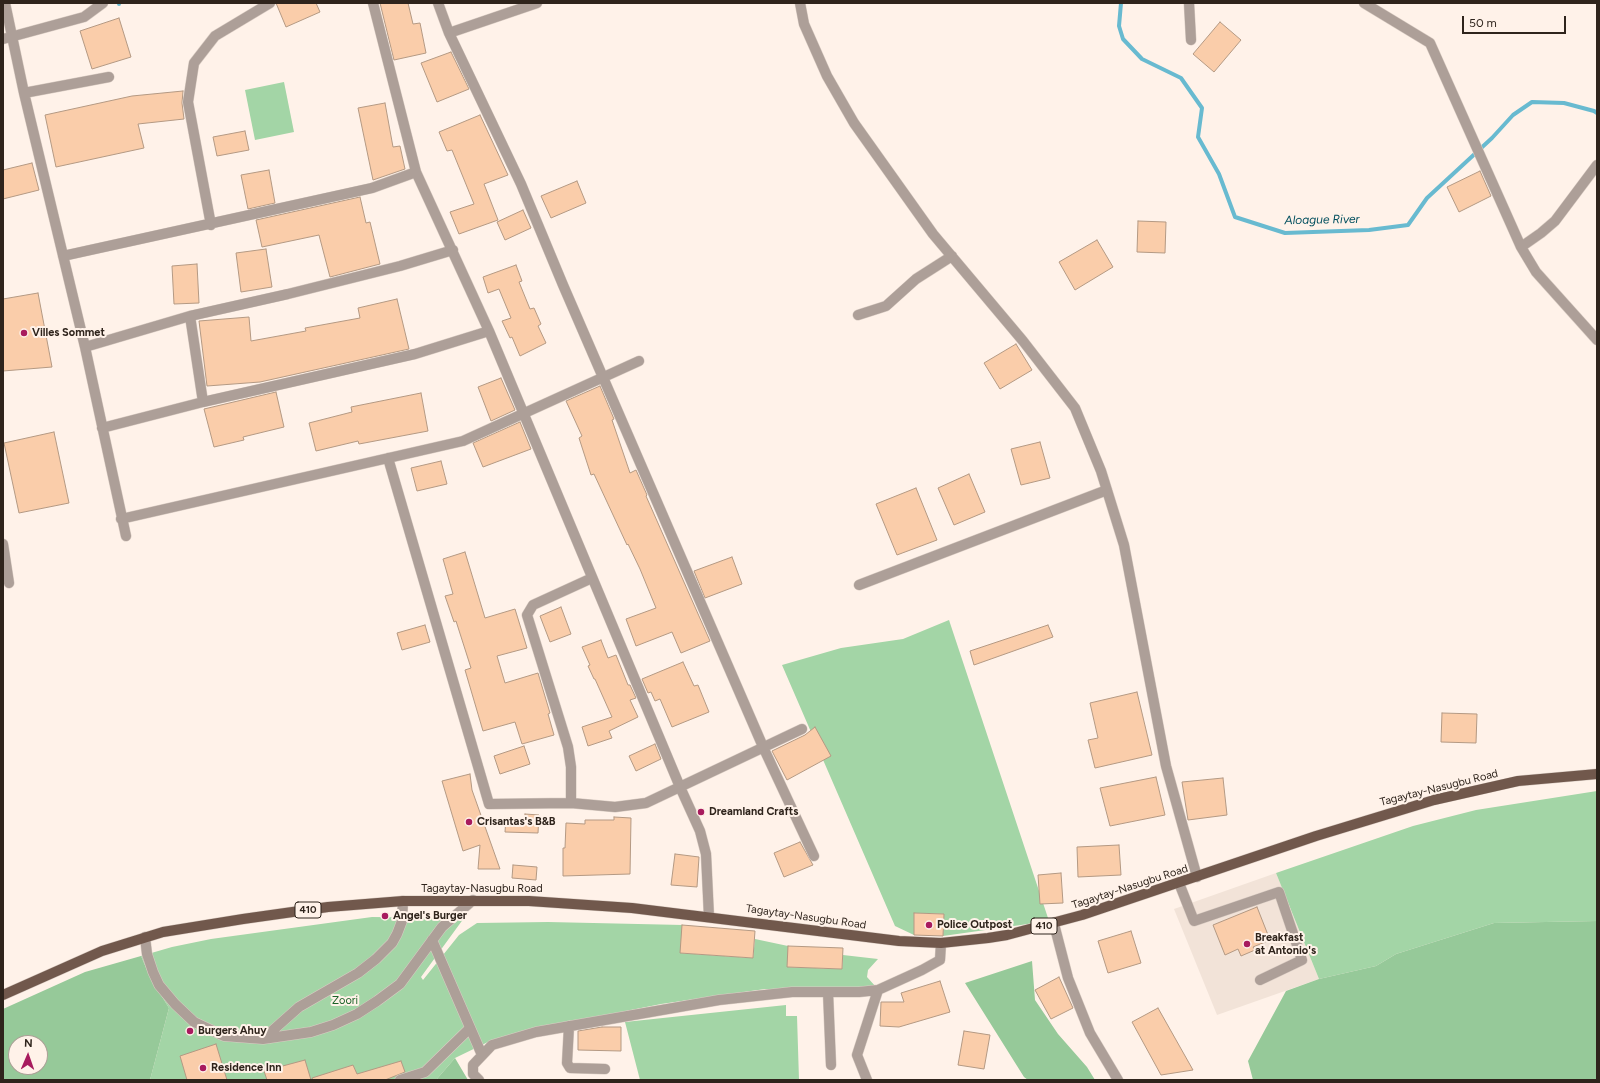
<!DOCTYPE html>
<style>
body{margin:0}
#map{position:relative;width:1600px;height:1083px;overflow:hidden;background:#fff2e9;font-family:Figtree,sans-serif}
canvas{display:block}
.frame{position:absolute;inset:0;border:4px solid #2f241c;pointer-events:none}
.north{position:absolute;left:8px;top:1035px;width:40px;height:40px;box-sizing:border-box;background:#fff2e9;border:1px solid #aca097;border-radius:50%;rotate:2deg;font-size:11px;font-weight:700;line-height:16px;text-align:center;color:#2f241c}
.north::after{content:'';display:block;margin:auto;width:14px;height:18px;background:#a81b5e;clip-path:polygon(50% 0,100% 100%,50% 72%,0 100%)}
.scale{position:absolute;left:1462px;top:16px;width:104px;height:18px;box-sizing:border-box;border:2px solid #2f241c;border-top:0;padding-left:5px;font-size:12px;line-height:14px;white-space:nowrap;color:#2f241c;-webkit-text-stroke:3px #fff2e9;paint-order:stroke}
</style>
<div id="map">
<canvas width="1600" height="1083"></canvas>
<div class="frame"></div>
<div class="north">N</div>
<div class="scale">50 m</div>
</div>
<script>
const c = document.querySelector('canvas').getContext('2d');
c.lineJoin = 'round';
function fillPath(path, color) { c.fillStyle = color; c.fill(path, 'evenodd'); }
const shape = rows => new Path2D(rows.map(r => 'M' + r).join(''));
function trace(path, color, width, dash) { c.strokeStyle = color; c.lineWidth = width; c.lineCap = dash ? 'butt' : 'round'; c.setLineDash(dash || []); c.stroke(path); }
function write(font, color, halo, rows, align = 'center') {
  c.font = font + ' Figtree,sans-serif'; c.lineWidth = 4; c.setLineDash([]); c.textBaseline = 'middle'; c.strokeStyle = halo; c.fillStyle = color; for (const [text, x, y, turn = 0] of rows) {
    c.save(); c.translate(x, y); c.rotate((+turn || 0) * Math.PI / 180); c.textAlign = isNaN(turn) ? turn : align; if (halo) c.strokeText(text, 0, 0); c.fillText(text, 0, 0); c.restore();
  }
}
const built = shape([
 [1276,873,1319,979,1217,1015,1174,909]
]);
const green = shape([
 [284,82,294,132,255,140,245,90],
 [949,620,1049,921,943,936,944,914,914,913,914,935,895,926,782,665,841,648,903,639],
 [1597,791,1597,921,1494,923,1396,954,1376,966,1319,979,1276,873,1413,826,1476,810],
 [372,917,464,918,421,977,423,980,459,935,477,923,548,922,683,925,681,953,753,958,755,939,788,946,788,967,842,969,843,955,878,959,868,970,867,977,876,987,845,991,765,989,661,1004,597,1017,488,1042,455,1058,436,1080,150,1080,169,1008,150,977,141,956,172,947,211,939],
 [786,1005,786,1016,797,1016,799,1080,640,1080,625,1022]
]);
const forest = shape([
 [1597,921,1597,1080,1253,1080,1248,1061,1286,991,1319,979,1376,966,1396,954,1494,923],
 [141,956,150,977,169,1008,150,1080,3,1080,3,1009,85,972],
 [16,1043,40,1043,40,1067,16,1067],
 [1032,961,1035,1000,1058,1034,1087,1067,1095,1080,1028,1080,1024,1077,965,983],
 [455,1058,468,1080,436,1080]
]);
const stream = shape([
 [119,3,119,4],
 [1121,3,1119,26,1123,39,1142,59,1181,78,1202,108,1198,137,1219,174,1235,217,1285,233,1369,230,1408,225,1427,198,1492,138,1513,115,1532,102,1564,103,1594,111,1597,113]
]);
const building = shape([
 [276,3,316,3,320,12,286,27,276,3],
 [380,3,408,3,413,24,420,23,426,53,394,60,380,3],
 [119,18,131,57,92,69,80,31,119,18],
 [1220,22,1241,40,1214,72,1193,54,1220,22],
 [451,52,469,89,437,102,421,63,451,52],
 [183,91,182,103,184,119,138,124,144,148,56,167,45,115,132,96,183,91],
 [385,103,393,147,400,146,405,169,373,180,358,108,385,103],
 [480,115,508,175,484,184,498,220,459,234,450,212,474,204,452,150,447,151,439,132,480,115],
 [245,131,249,150,217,156,213,137,245,131],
 [32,163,39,190,3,199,3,170,32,163],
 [269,170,275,203,248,209,241,175,269,170],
 [1480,171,1491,196,1459,212,1447,187,1480,171],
 [577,181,586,203,551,218,541,196,577,181],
 [360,197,366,223,370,222,380,264,330,277,319,235,262,247,256,220,360,197],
 [523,210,531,228,505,240,497,222,523,210],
 [1138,221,1166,222,1165,253,1137,252,1138,221],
 [1097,240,1113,267,1075,290,1059,262,1097,240],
 [266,249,272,287,241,292,236,253,266,249],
 [197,264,199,303,174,304,172,266,197,264],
 [516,265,522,281,519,282,530,309,534,308,541,324,538,326,546,343,520,356,512,337,510,338,502,321,511,318,499,289,488,293,483,277,516,265],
 [38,293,52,367,3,371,3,299,38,293],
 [397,299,409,349,260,382,207,386,199,321,249,317,251,341,306,331,305,328,360,318,358,308,397,299],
 [1016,344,1032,370,1000,389,984,363,1016,344],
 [501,378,515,410,491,421,478,387,501,378],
 [600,386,614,419,612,420,630,473,636,470,647,495,646,496,710,641,681,653,672,632,636,646,626,619,656,608,640,569,628,544,627,545,594,474,591,475,579,438,582,436,566,401,600,386],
 [276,392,284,427,243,437,244,440,214,447,204,409,276,392],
 [421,393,428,431,359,444,358,441,316,451,309,423,352,412,351,407,421,393],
 [520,422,531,449,483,467,473,443,520,422],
 [54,432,69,503,19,513,4,443,54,432],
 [1040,442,1050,478,1021,485,1011,449,1040,442],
 [441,461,447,484,417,491,411,468,441,461],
 [969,474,985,512,954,525,938,488,969,474],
 [916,488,937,540,897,555,876,504,916,488],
 [465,552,485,618,515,609,527,648,497,656,505,683,538,673,550,713,548,714,554,735,522,744,515,722,483,731,465,670,471,668,456,621,454,622,445,596,453,594,443,559,465,552],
 [732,557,742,584,705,598,694,571,732,557],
 [561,607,571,634,550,642,540,616,561,607],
 [425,625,430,642,402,650,397,633,425,625],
 [1048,625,1053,637,974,665,970,651,1048,625],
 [601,640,608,658,616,655,628,685,630,685,636,698,630,700,638,717,609,731,612,738,588,746,582,727,612,717,595,679,594,679,588,666,590,665,582,647,601,640],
 [683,662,694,686,698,685,709,712,672,727,660,699,655,701,651,692,648,693,642,679,683,662],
 [1137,692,1152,755,1095,768,1088,740,1098,738,1090,703,1137,692],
 [1442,713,1477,714,1476,743,1441,742,1442,713],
 [815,727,831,756,787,780,772,751,805,735,815,727],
 [655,744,661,759,636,771,629,756,655,744],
 [524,746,530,764,500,774,494,756,524,746],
 [470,774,472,790,500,869,478,869,480,845,463,851,442,781,470,774],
 [1156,777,1165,815,1110,826,1100,788,1156,777],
 [1223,778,1227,815,1188,820,1182,782,1223,778],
 [525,814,539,815,538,833,505,832,506,818,525,819,525,814],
 [614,817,631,818,630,874,563,876,563,848,565,848,566,823,585,824,585,820,614,820,614,817],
 [800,842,813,865,784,877,774,853,800,842],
 [1119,845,1121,875,1078,877,1077,847,1119,845],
 [675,854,699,857,697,887,671,885,675,854],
 [513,865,537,867,536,880,512,878,513,865],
 [1061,873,1063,903,1040,904,1038,875,1061,873],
 [1257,907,1270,940,1253,947,1255,950,1241,956,1238,949,1225,955,1213,925,1257,907],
 [914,913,944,914,943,936,914,935,914,913],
 [682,925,755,931,753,958,680,953,682,925],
 [1131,931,1141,963,1108,973,1098,941,1131,931],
 [788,946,843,948,842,969,787,967,788,946],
 [1059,977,1073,1008,1051,1019,1035,990,1059,977],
 [940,981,950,1012,899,1027,880,1026,881,1002,904,1002,901,993,940,981],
 [1158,1008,1193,1070,1161,1075,1132,1022,1158,1008],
 [602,1027,621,1027,621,1051,578,1050,578,1031,602,1027],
 [964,1031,990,1035,984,1069,958,1065,964,1031],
 [216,1044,227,1080,187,1080,180,1056,216,1044],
 [305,1060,311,1080,267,1080,264,1071,305,1060],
 [401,1061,405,1072,385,1080,313,1080,312,1078,353,1065,357,1074,401,1061]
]);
const minor = shape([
 [5,3,24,93,85,347,126,536],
 [373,3,416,172,489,331,680,787,700,831,706,854,709,917],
 [438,3,449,33,521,184,563,285,764,749,814,856],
 [800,3,804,24,827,76,854,123,933,234,1023,341,1075,408,1101,471,1124,545,1166,766,1197,877],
 [1189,3,1191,40],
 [1364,3,1430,43,1521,247],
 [449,33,537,3],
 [3,39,84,17,103,3],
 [24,93,109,77],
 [1597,165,1555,221,1541,233,1521,247,1536,272,1597,340],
 [211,225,188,102,194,63,215,36,270,3],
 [63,256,372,188,416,172],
 [858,315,886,306,916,279,952,256],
 [190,316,203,402],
 [85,347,190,316,288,294,400,266,453,250],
 [102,428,203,402,415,354,489,331],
 [388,458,489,804,571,803,615,807,646,803,802,729],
 [121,519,463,441,639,361],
 [3,544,9,583],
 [859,585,1107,490],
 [571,803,571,767,568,747,527,615,533,605,592,578],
 [1179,883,1194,921,1279,892,1302,960,1260,980],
 [1054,924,1068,978,1090,1033,1118,1080],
 [145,937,147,954,153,972,159,985,175,1004,194,1022,224,1036,263,1039,311,1032,333,1025,357,1014,377,1001,400,984,442,927,473,900],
 [432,940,482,1055],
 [828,992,831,1065],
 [569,1026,567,1063,570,1068,605,1069],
 [263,1039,299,1007,358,973,376,959,392,943,397,934,402,921,403,901],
 [400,1080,425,1072,470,1028],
 [479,1080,473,1074,473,1065,492,1045,536,1032,719,1000,792,992,859,992,878,990,922,970,940,960,941,943],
 [867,1080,857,1055,878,990]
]);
const major = shape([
 [3,995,102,951,163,932,243,919,328,907,403,901,529,901,632,908,899,941,941,943,988,938,1007,935,1082,915,1316,836,1434,800,1518,781,1597,774]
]);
const markers = [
 [24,333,4,"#a81b5e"],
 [701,812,4,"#a81b5e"],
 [469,822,4,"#a81b5e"],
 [385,916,4,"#a81b5e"],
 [929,925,4,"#a81b5e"],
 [1247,944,4,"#a81b5e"],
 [190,1031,4,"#a81b5e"],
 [203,1068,4,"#a81b5e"]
];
const shields = [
 [308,910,26],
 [1044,926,26]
];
const shieldNames = [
 ["410",308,910],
 ["410",1044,926]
];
const poiNames = [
 ["Villes Sommet",32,333],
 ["Dreamland Crafts",709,812],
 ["Crisantas's B&B",477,822],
 ["Angel's Burger",393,916],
 ["Police Outpost",937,925],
 ["Breakfast",1255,938],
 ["at Antonio's",1255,951],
 ["Burgers Ahuy",198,1031],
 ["Residence Inn",211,1068]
];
const streetNames = [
 ["Tagaytay-Nasugbu Road",1439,788,-14],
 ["Tagaytay-Nasugbu Road",1130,887,-18],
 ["Tagaytay-Nasugbu Road",482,889],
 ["Tagaytay-Nasugbu Road",806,917,8]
];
const parkNames = [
 ["Zoori",345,1001]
];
const waterNames = [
 ["Aloague River",1322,220,-1]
];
fillPath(built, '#f2e3d8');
fillPath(green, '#a3d5a6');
fillPath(forest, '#96c999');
trace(stream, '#68bad0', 4);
fillPath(building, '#facdaa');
trace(building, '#b49983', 1);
trace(minor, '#dacdc4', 11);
trace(major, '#dacdc4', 11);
trace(minor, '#ad9f98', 10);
trace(major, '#71584c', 10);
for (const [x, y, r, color] of markers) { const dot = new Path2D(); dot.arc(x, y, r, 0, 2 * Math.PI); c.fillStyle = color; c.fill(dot); trace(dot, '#fff2e9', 1.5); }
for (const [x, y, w] of shields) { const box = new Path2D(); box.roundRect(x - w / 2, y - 8, w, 16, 3); c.fillStyle = '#fff2e9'; c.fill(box); trace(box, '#2f241c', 1); }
write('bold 10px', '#2f241c', null, shieldNames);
write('bold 11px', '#2f241c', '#fff2e9', poiNames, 'left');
write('11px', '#2f241c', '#fff2e9', streetNames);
write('11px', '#1a6227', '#fff2e9', parkNames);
write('italic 12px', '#024f5e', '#fff2e9', waterNames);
</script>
